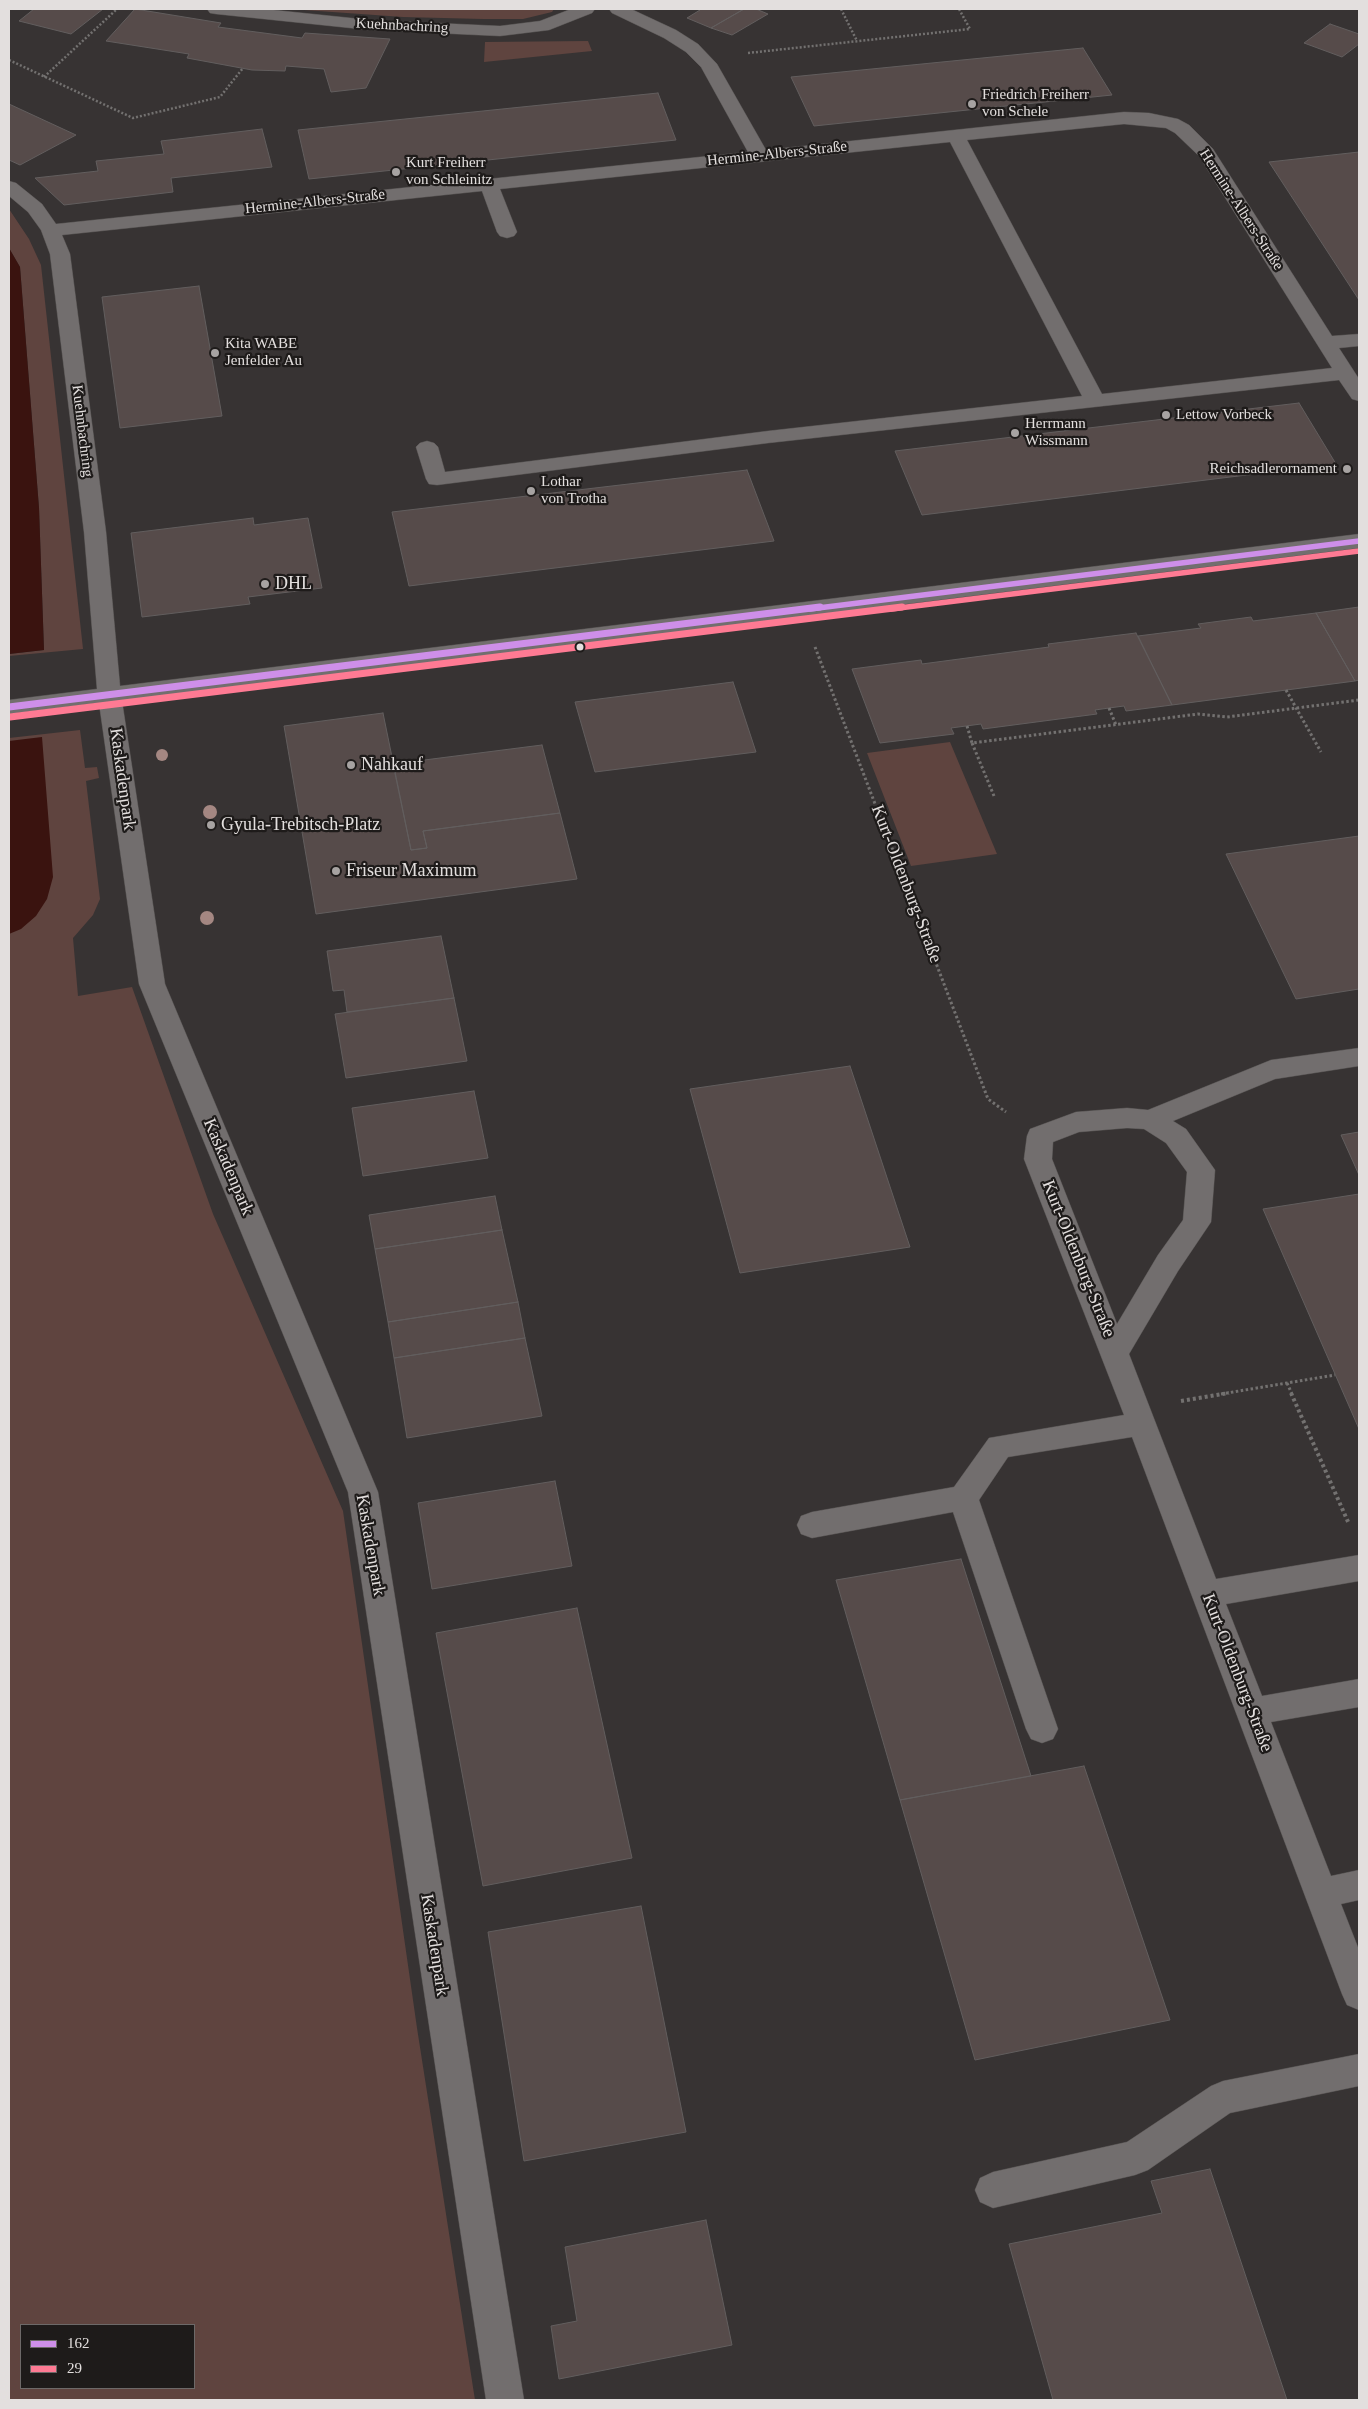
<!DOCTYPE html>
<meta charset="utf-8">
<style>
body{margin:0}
#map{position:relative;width:1368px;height:2409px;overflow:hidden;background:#373333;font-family:Georgia,serif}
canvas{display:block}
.frame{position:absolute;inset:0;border:10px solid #e3dfde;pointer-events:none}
.legend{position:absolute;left:20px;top:2324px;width:175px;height:65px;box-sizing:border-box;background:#1e1b1a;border:1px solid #6d6968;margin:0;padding:6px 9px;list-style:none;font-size:15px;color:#e3dfde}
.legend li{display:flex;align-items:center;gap:10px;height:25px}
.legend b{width:25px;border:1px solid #6d6968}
</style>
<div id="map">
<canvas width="1368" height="2409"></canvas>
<div class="frame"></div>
<ul class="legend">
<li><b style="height:6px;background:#ce8fe9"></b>162</li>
<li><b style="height:6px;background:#fe7a93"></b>29</li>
</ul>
</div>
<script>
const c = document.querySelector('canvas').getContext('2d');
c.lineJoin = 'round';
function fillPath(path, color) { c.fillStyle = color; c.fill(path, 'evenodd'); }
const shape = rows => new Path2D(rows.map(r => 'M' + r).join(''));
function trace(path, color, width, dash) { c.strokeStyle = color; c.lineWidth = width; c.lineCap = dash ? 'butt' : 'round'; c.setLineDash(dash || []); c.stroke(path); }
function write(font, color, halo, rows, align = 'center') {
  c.font = font + ' Georgia,serif'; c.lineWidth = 4.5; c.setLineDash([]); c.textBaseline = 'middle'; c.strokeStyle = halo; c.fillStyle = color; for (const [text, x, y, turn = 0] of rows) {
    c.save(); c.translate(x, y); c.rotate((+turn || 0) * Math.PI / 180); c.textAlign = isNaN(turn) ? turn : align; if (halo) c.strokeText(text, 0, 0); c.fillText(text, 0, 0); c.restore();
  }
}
const green = shape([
 [290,9,487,10,554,9,552,12,523,19,483,19,403,17],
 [588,41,592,51,484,62,485,42],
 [9,209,29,239,41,265,83,649,9,656,9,654,44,650,39,508,20,267,9,248],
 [80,730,85,768,97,767,99,778,86,781,100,899,93,915,73,938,78,996,132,987,213,1214,343,1511,417,2028,475,2400,9,2400,9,738],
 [21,2325,194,2325,194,2388,21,2388],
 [950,742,997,854,911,866,867,753]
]);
const water = shape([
 [9,248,20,267,39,508,44,650,9,654],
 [42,737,53,877,47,899,36,916,21,929,9,934,9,741]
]);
const building = shape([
 [34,9,103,9,71,34,19,21,34,9],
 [135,9,221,23,218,27,302,38,305,33,390,39,366,88,331,92,324,69,286,66,285,71,252,70,187,58,189,54,106,41,135,9],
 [696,9,744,9,711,28,687,18,700,10,696,9],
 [744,9,756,9,768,14,732,35,711,28,744,9],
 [1330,24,1359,34,1359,44,1342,57,1304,43,1330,24],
 [1083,48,1112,95,814,126,791,77,1083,48],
 [658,93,676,140,309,179,298,130,658,93],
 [9,104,76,135,20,165,9,160,9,104],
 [262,129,272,167,171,178,173,192,64,205,35,178,98,171,96,161,164,154,161,141,262,129],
 [1359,152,1359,300,1269,162,1359,152],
 [199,286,222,416,120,428,102,297,199,286],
 [1299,403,1336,464,922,515,895,451,1299,403],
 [747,470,774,541,409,586,392,512,747,470],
 [253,518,254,525,308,518,322,588,248,597,250,604,142,617,131,533,253,518],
 [1359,607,1359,680,1355,681,1316,613,1359,607],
 [1316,613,1355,681,1172,705,1138,636,1201,628,1198,624,1251,617,1253,621,1316,613],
 [1136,633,1172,705,1126,711,1124,706,1109,708,1095,710,1097,714,983,729,981,724,951,728,954,734,880,743,852,669,921,660,922,664,1049,647,1048,644,1136,633],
 [733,682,756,752,595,772,575,702,733,682],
 [383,713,411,850,427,848,423,831,560,813,577,879,316,914,284,726,383,713],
 [542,745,560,813,423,831,427,848,411,850,393,764,542,745],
 [1359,836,1359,989,1296,999,1226,854,1359,836],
 [441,936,454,998,347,1012,344,990,333,991,327,951,441,936],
 [454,998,467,1061,346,1078,335,1014,454,998],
 [850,1066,910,1247,740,1273,690,1089,850,1066],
 [474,1091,488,1158,363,1176,352,1108,474,1091],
 [1359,1132,1359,1175,1341,1135,1359,1132],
 [1359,1194,1359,1429,1263,1209,1359,1194],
 [495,1196,502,1230,375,1249,369,1215,495,1196],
 [502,1230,518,1302,388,1322,375,1249,502,1230],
 [518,1302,525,1338,394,1358,388,1322,518,1302],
 [525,1338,542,1416,407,1438,394,1358,525,1338],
 [555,1481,572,1566,432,1589,418,1503,555,1481],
 [961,1559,1031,1776,900,1800,836,1580,961,1559],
 [577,1608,632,1858,483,1886,436,1633,577,1608],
 [1084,1766,1170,2020,975,2060,900,1800,1084,1766],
 [641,1906,686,2132,524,2161,488,1932,641,1906],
 [1210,2169,1287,2400,1053,2400,1009,2244,1162,2213,1151,2181,1210,2169],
 [706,2220,732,2345,559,2379,551,2326,577,2321,565,2247,706,2220]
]);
const pathFar2 = shape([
 [841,9,857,41],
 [748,53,970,29,959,9],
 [9,60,133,118,220,97,243,68],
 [44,77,117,9]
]);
const pathFar1 = shape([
 [815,647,988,1099,1006,1112],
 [1286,690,1321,752],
 [1109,708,1116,725],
 [967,726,972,743,1198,714,1227,717,1359,700],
 [972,743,994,796],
 [1287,1383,1292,1394],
 [1221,1394,1335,1375]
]);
const path = shape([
 [1291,1393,1349,1524],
 [1181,1401,1229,1393]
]);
const minor = shape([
 [207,9,264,9,370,20,500,26,540,21,571,9,595,9,592,13,549,30,500,36,370,30,216,14,210,13,207,9],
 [609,9,631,9,676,30,698,44,717,64,766,150,1124,112,1149,113,1178,119,1189,125,1213,149,1332,336,1359,334,1359,346,1339,348,1359,379,1359,401,1352,399,1339,380,768,443,437,485,429,484,426,479,416,447,420,443,427,441,434,443,438,447,445,472,768,431,1082,396,950,142,500,189,517,232,514,236,507,238,500,236,497,232,482,191,62,235,70,254,106,532,120,686,1359,534,1359,548,122,701,165,984,378,1492,524,2400,486,2400,348,1492,139,984,99,703,9,714,9,700,97,689,84,532,50,254,41,230,28,212,9,196,9,181,16,183,42,204,56,224,748,152,701,67,686,52,664,38,612,13,609,9],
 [1124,124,1166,128,1175,133,1199,156,1332,368,1102,394,967,140,1124,124],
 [1359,1048,1359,1066,1275,1079,1173,1121,1186,1129,1215,1170,1211,1222,1178,1271,1129,1354,1216,1579,1359,1555,1359,1581,1226,1604,1262,1696,1359,1679,1359,1707,1271,1722,1331,1876,1359,1870,1359,1900,1341,1904,1359,1950,1359,2010,1347,2005,1342,1994,1132,1437,1008,1457,979,1500,1058,1729,1053,1739,1042,1743,1031,1739,1026,1729,953,1512,812,1538,801,1534,797,1525,801,1516,812,1512,954,1487,989,1438,1124,1415,1024,1159,1027,1136,1030,1129,1076,1112,1127,1108,1148,1110,1271,1060,1359,1048],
 [1127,1128,1144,1129,1166,1143,1187,1172,1183,1220,1158,1255,1117,1324,1052,1159,1053,1142,1079,1132,1127,1128],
 [1359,2054,1359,2086,1230,2113,1148,2170,1135,2175,993,2208,980,2202,975,2190,980,2178,993,2172,1127,2142,1211,2086,1223,2081,1359,2054]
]);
const bus1Far1 = shape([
 [810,609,1359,541]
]);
const bus1 = shape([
 [9,707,820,607]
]);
const bus2Far1 = shape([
 [891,609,1359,551]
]);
const bus2 = shape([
 [10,717,902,607]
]);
const trees = [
 [162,755,6],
 [210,812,7],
 [207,918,7]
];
const markers = [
 [972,104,5,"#a7a3a2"],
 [396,172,5,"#a7a3a2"],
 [215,353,5,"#a7a3a2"],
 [1166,415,5,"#a7a3a2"],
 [1015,433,5,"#a7a3a2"],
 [1347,469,5,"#a7a3a2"],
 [531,491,5,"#a7a3a2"],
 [265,584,5,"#a7a3a2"],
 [580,647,4.5,"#e3dfde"],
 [351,765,5,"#a7a3a2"],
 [211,825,5,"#a7a3a2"],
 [336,871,5,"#a7a3a2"]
];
const farStreetnames = [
 ["Kuehnbachring",402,26,3],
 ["Hermine-Albers-Straße",777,154,-6],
 ["Hermine-Albers-Straße",315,202,-6],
 ["Hermine-Albers-Straße",1241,210,57],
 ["Kuehnbachring",82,431,83]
];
const farPoinames = [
 ["Friedrich Freiherr",982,95],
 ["von Schele",982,112],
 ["Kurt Freiherr",406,163],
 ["von Schleinitz",406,180],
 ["Kita WABE",225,344],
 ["Jenfelder Au",225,361],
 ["Lettow Vorbeck",1176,415],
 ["Herrmann",1025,424],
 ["Wissmann",1025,441],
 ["Reichsadlerornament",1337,469,"right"],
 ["Lothar",541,482],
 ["von Trotha",541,499]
];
const poiNames = [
 ["DHL",275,584],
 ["Nahkauf",361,765],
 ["Gyula-Trebitsch-Platz",221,825],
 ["Friseur Maximum",346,871]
];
const streetNames = [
 ["Kaskadenpark",122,779,82],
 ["Kurt-Oldenburg-Straße",906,884,69],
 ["Kaskadenpark",228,1167,67],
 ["Kurt-Oldenburg-Straße",1078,1259,68],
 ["Kaskadenpark",370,1545,80],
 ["Kurt-Oldenburg-Straße",1237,1673,69],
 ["Kaskadenpark",434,1945,81]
];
fillPath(green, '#5f443f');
fillPath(water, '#3a130f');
fillPath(building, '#564b4a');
trace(building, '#625e5e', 1);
trace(minor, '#524f4e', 1);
trace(pathFar2, '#737170', 2.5, [2, 2]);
trace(pathFar1, '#737170', 3, [2.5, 2.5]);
trace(path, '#737170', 4, [3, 3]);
fillPath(minor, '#726e6e');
trace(bus1Far1, '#ce8fe9', 5.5);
trace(bus1, '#ce8fe9', 7);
trace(bus2Far1, '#fe7a93', 5.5);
trace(bus2, '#fe7a93', 7);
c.fillStyle = '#a48782';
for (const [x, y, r] of trees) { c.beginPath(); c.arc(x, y, r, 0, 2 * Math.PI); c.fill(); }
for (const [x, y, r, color] of markers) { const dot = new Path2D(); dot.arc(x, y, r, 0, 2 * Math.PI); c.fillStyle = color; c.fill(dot); trace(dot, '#1e1b1a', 2); }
write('15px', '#e3dfde', '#1e1b1a', farStreetnames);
write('15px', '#e3dfde', '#1e1b1a', farPoinames, 'left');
write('18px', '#e3dfde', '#1e1b1a', poiNames, 'left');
write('18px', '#e3dfde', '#1e1b1a', streetNames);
</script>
